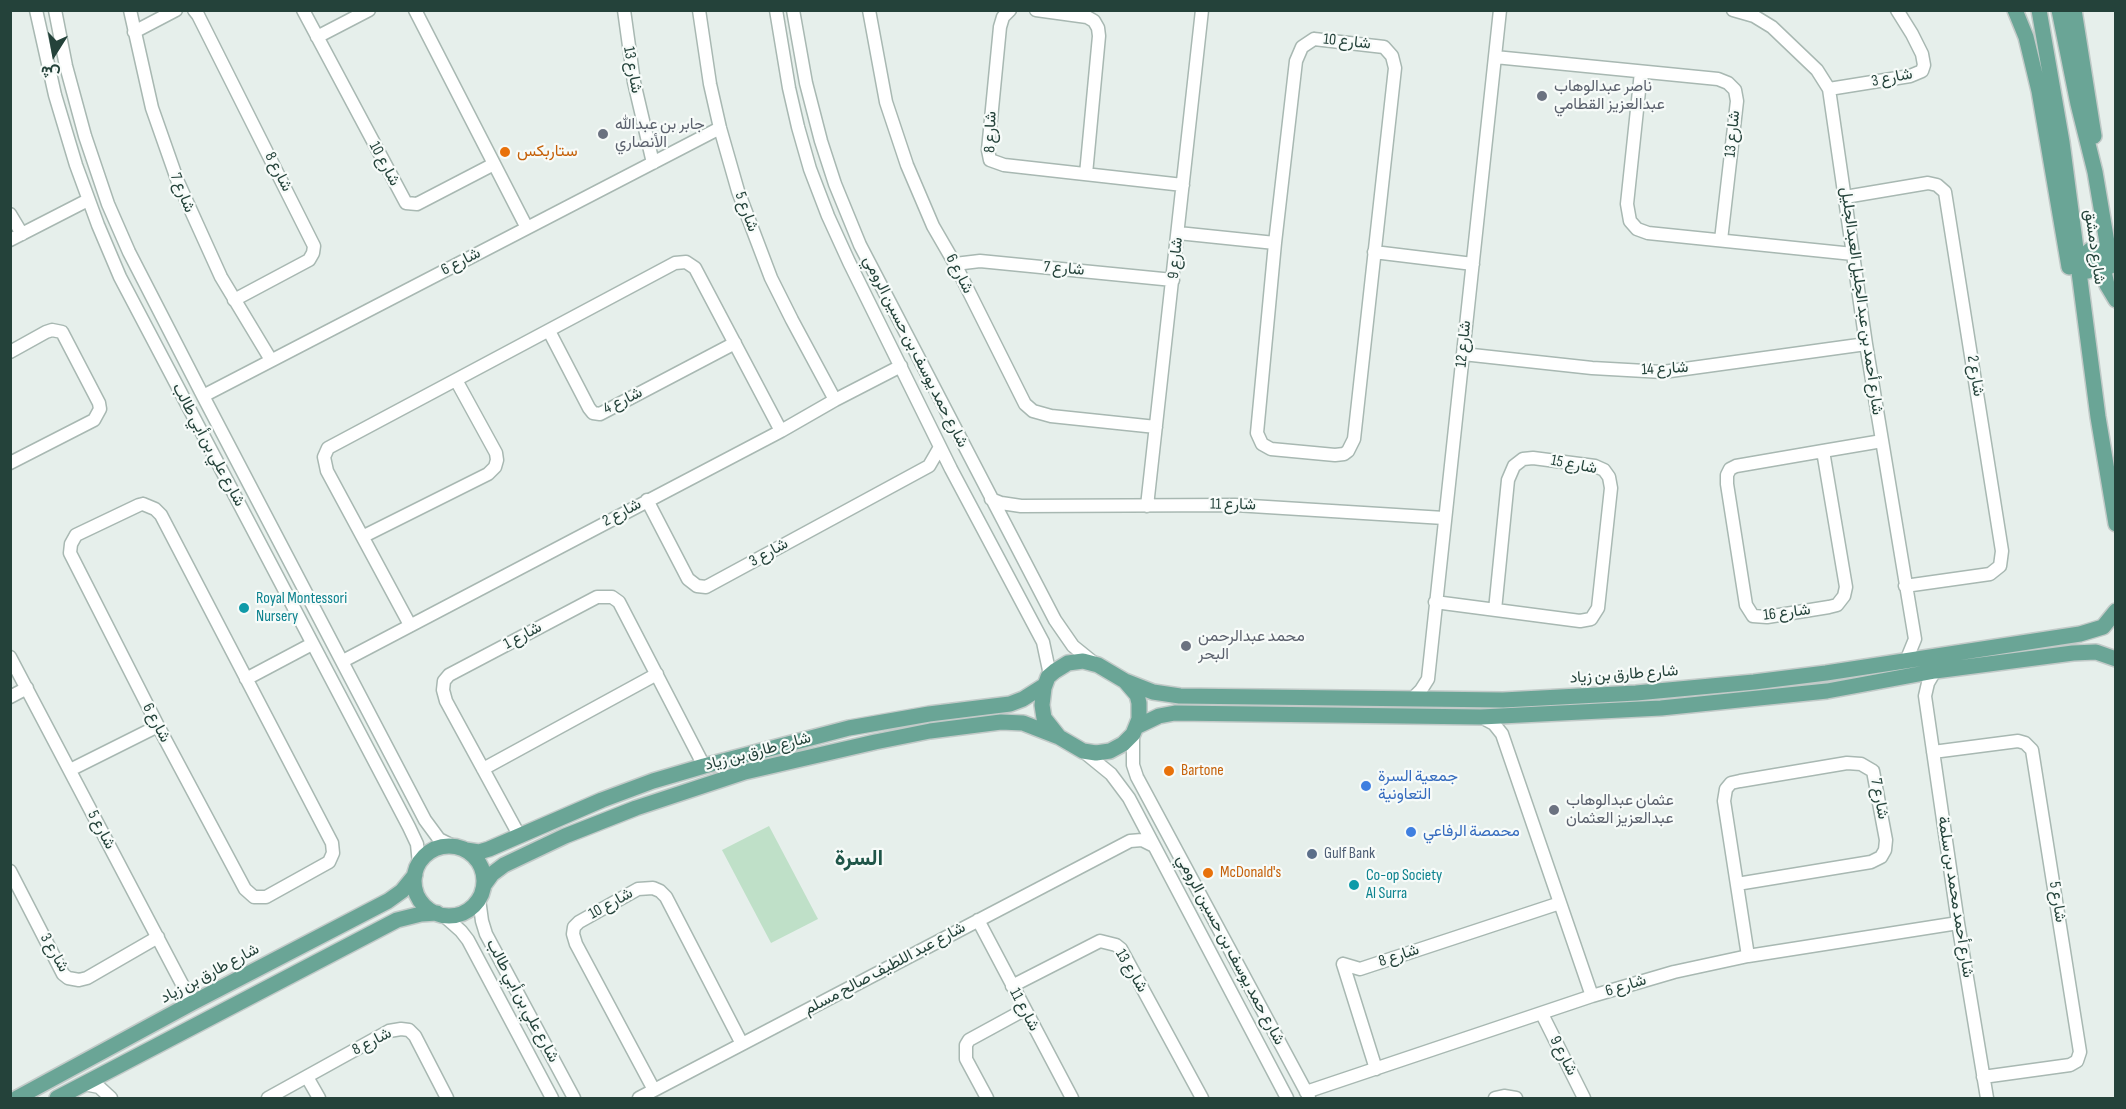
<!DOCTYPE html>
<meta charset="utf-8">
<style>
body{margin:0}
#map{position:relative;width:2126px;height:1109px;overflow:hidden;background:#e6efeb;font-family:"Sofia Sans Condensed",Vazirmatn,sans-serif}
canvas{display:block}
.frame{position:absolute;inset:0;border:12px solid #24423a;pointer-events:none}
.north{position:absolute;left:24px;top:24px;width:60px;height:60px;-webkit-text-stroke:4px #f7fbf9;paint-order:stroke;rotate:191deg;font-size:16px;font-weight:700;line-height:24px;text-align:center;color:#24423a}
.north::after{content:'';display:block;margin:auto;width:21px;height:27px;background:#24423a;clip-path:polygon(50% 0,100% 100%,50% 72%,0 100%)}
</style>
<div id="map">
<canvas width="2126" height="1109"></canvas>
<div class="frame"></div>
<div class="north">ش</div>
</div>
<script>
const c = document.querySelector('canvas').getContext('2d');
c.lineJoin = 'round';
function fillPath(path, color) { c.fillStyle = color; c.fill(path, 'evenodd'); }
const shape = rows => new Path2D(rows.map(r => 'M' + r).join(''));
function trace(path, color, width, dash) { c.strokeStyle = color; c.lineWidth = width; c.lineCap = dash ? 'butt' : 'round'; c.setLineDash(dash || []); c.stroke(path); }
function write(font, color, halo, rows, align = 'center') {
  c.font = font + ' "Sofia Sans Condensed",Vazirmatn,sans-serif'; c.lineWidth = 4.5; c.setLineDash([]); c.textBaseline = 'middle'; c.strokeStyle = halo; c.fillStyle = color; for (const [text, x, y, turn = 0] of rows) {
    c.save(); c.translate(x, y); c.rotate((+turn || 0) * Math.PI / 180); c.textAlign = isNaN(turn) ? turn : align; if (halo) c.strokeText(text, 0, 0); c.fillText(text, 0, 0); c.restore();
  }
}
const green = shape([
 [769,826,818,919,771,943,722,850]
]);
const minor = shape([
 [36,10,55,95,76,165,98,225,120,277,409,827,417,844,419,864],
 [55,10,66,66,85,136,108,204,129,252,203,396,425,820,439,839,455,847],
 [130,10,152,108,178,182,221,277,271,360],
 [194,10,198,15,314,246,313,253,309,260,234,300],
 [303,10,406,203,417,204,494,164],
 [415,10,527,228],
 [624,10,634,82,653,163],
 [699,10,710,84,720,128,738,191,771,278,792,320,835,400],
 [776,10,789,88,798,127,810,169,828,216,849,262,951,469,1043,642,1050,675],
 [793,10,806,83,821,141,835,184,860,245,1055,620,1073,646,1094,663],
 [869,10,886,102,907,165,933,226,955,264,1025,404,1033,411,1051,416,1156,427],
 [1010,10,1003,17,1000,27,988,150,990,160,1004,165,1183,185],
 [1036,10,1087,17,1094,21,1098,28,1099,36,1086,174],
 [1733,10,1754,16,1772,27,1817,70,1829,89,1866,344,1915,639,1906,661],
 [134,32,176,10],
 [317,37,369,10],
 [1314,39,1384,47,1392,56,1395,68,1354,439,1348,451,1344,454,1335,455,1271,449,1262,444,1257,433,1275,243,1296,61,1302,47,1314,39],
 [1495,57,1718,79,1728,83,1735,90,1737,101,1721,240],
 [1641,72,1627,204,1630,221,1637,229,1648,233,1853,254],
 [1829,89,1910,76,1922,71,1924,65,1922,54,1912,34,1897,10],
 [1845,197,1928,183,1937,185,1945,192,2002,551,2000,566,1990,574,1905,586],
 [10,214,22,234],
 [1178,233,1275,243],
 [10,240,88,200],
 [1374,252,1473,264],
 [955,264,980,261,1173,280],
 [549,331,589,408,593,413,600,414,735,343],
 [10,352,46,332,52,330,62,332,99,403,100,409,94,420,10,463],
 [1463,354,1592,368,1663,372,1866,344],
 [203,396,720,128],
 [1823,451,1846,587,1844,596,1837,605,1829,607,1767,617,1753,616,1746,605,1727,484,1727,475,1730,469,1736,466,1823,451,1882,441],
 [991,499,1001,503,1021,506,1235,505,1444,518],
 [647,500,688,579,697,586,706,587,929,466,940,447],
 [143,504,155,509,161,515,332,843,333,853,329,862,266,897,254,897,245,889,158,726,70,553,71,544,76,535,139,505,143,504],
 [1147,506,1202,10],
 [364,536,488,474,495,467,497,460,496,453,456,380],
 [1435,602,1580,621,1591,619,1598,608,1611,488,1609,477,1604,470,1595,466,1533,458,1523,459,1514,466,1508,480,1495,610],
 [410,625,327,471,324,457,328,448,675,263,686,262,695,268,781,431],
 [10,657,192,1003],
 [343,661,781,431,835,400,901,366],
 [1935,671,1928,683,1925,696,1958,923,1987,1098],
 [246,679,312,644],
 [10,697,27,688],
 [1412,699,1421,690,1428,679,1500,10],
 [1481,717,1494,724,1502,734,1592,996],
 [1133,734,1133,765,1137,777,1309,1097],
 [1084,752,1111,774,1129,798,1287,1098],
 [1933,752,2018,741,2025,743,2032,750,2080,1052,2077,1061,2070,1065,1983,1077],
 [483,769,657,674],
 [70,770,158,726],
 [519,835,446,701,443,690,444,681,449,675,597,597,612,597,619,602,704,766],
 [10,871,63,974,68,978,79,980,87,978,158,937],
 [1737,884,1871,862,1881,857,1885,850,1886,840,1873,771,1861,764,1847,763,1740,781,1731,783,1726,789,1724,801,1748,956],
 [479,899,482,921,486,934,574,1098],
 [443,915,461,931,468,940,552,1098],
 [978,920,1072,1098],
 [1343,964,1360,969,1560,903],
 [1343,964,1376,1069],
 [1012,986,1100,941,1116,945,1121,949,1202,1098],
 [1542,1014,1584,1098],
 [307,1077,319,1098],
 [84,1084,99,1087,111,1098],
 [654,1090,576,944,573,934,574,927,579,922,638,889,653,888,660,891,666,897,742,1044],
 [1306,1092,1592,996,1674,972,1748,956,1958,923],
 [268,1098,389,1031,401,1029,409,1030,415,1036,447,1098],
 [639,1098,1130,841,1142,840,1152,845],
 [987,1098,966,1059,966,1045,969,1040,1024,1010],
 [1495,1098,1504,1096,1516,1098]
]);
const major = shape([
 [2015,10,2026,37,2039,91,2069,267],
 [2039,10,2062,142,2098,417,2116,524],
 [2059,10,2078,104,2095,172,2111,266],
 [2074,10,2094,136],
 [2088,271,2086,255,2090,250,2095,250,2100,254,2107,285,2116,300],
 [1083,661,1098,665,1125,681,1137,695,1139,703,1139,719,1133,734,1123,744,1110,751,1096,753,1083,751,1059,737,1044,718,1042,705,1044,688,1048,677,1055,671,1068,663,1083,661],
 [1125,681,1153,692,1180,696,1503,700,1636,693,1754,682,1826,673,2080,634,2103,627,2116,611],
 [1136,727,1159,716,1175,713,1481,717,1661,708,1827,691,1935,671,2073,653,2096,652,2116,659],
 '414 881a35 35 0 1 1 70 0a35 35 0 1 1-70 0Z',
 [466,850,479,852,489,849,602,800,653,781,704,766,849,728,929,714,1010,704,1023,699,1045,685],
 [484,885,492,874,504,865,565,836,636,808,745,772,875,742,930,731,1001,722,1023,723,1059,737],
 [17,1098,192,1003,388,901,402,891,415,875],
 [57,1098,397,920,421,914,437,913]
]);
const markers = [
 [1542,96,6,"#6b7280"],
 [603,134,6,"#6b7280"],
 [505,152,6,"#e8710a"],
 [244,608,6,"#0f9aa8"],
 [1186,646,6,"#6b7280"],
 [1169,771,6,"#e8710a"],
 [1366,786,6,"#3f7fe0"],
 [1554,810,6,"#6b7280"],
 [1411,832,6,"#3f7fe0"],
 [1312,854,6,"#5c6f8a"],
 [1208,873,6,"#e8710a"],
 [1354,885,6,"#0f9aa8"]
];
const streetNames = [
 ["شارع 10",1347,42,6],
 ["شارع 13",632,70,80],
 ["شارع 3",1892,78,-11],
 ["شارع 8",991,132,-88],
 ["شارع 13",1733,134,-84],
 ["شارع 10",384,164,62],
 ["شارع 8",278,172,63],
 ["شارع 7",182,193,68],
 ["شارع 5",746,212,70],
 ["شارع دمشق",2094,247,82],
 ["شارع 9",1176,258,-84],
 ["شارع 6",461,262,-27],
 ["شارع 7",1064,269,5],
 ["شارع 6",959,274,63],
 ["شارع أحمد بن عبد الجليل العبدالجليل",1861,301,82],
 ["شارع 12",1464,344,-84],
 ["شارع حمد يوسف بن حسين الرومي",915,352,63],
 ["شارع 14",1665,369,-3],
 ["شارع 2",1975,376,81],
 ["شارع 4",623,401,-26],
 ["شارع علي بن أبي طالب",208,445,62],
 ["شارع 15",1574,465,11],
 ["شارع 11",1233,505,1],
 ["شارع 2",622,513,-28],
 ["شارع 3",769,553,-29],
 ["شارع 16",1787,613,-7],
 ["شارع 1",523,636,-28],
 ["شارع طارق بن زياد",1624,675,-4],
 ["شارع 6",156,723,62],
 ["شارع طارق بن زياد",758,752,-15],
 ["شارع 7",1879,799,79],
 ["شارع 5",101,830,62],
 ["شارع أحمد محمد بن سلمة",1955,897,81],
 ["شارع 5",2057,902,81],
 ["شارع 10",611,904,-29],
 ["شارع حمد يوسف بن حسين الرومي",1230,950,62],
 ["شارع 3",54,953,60],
 ["شارع 8",1399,956,-18],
 ["شارع عبد اللطيف صالح مسلم",885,969,-28],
 ["شارع 13",1131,971,59],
 ["شارع طارق بن زياد",210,974,-28],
 ["شارع 6",1626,986,-17],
 ["شارع علي بن أبي طالب",522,1001,62],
 ["شارع 11",1024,1010,62],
 ["شارع 8",372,1042,-27],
 ["شارع 9",1563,1056,63]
];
const worshipNames = [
 ["ناصر عبدالوهاب",1554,87],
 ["عبدالعزيز القطامي",1554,105],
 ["جابر بن عبدالله",615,125],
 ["الأنصاري",615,143],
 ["محمد عبدالرحمن",1198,637],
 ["البحر",1198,655],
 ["عثمان عبدالوهاب",1566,801],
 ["عبدالعزيز العثمان",1566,819]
];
const foodNames = [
 ["ستاربكس",517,152],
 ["Bartone",1181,771],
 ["McDonald's",1220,873]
];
const cultureNames = [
 ["Royal Montessori",256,599],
 ["Nursery",256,617],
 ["Co-op Society",1366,876],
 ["Al Surra",1366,894]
];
const shopNames = [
 ["جمعية السرة",1378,777],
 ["التعاونية",1378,795],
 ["محمصة الرفاعي",1423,832]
];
const serviceNames = [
 ["Gulf Bank",1324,854]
];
const districtNames = [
 ["السرة",859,859]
];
fillPath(green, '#bfe0c8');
trace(minor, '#a8b8b2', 15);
trace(major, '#c2cac8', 18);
trace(minor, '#fff', 12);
trace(major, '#6aa596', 15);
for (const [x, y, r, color] of markers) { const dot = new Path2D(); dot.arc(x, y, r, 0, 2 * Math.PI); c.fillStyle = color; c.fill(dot); trace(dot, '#f7fbf9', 2); }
write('16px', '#24423a', '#f7fbf9', streetNames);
write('16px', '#5b616d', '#f7fbf9', worshipNames, 'left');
write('16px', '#c56008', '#f7fbf9', foodNames, 'left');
write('16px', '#0d838f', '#f7fbf9', cultureNames, 'left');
write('16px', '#366cbe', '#f7fbf9', shopNames, 'left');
write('16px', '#4e5e75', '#f7fbf9', serviceNames, 'left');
write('bold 22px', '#1f5548', '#f7fbf9', districtNames);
</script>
